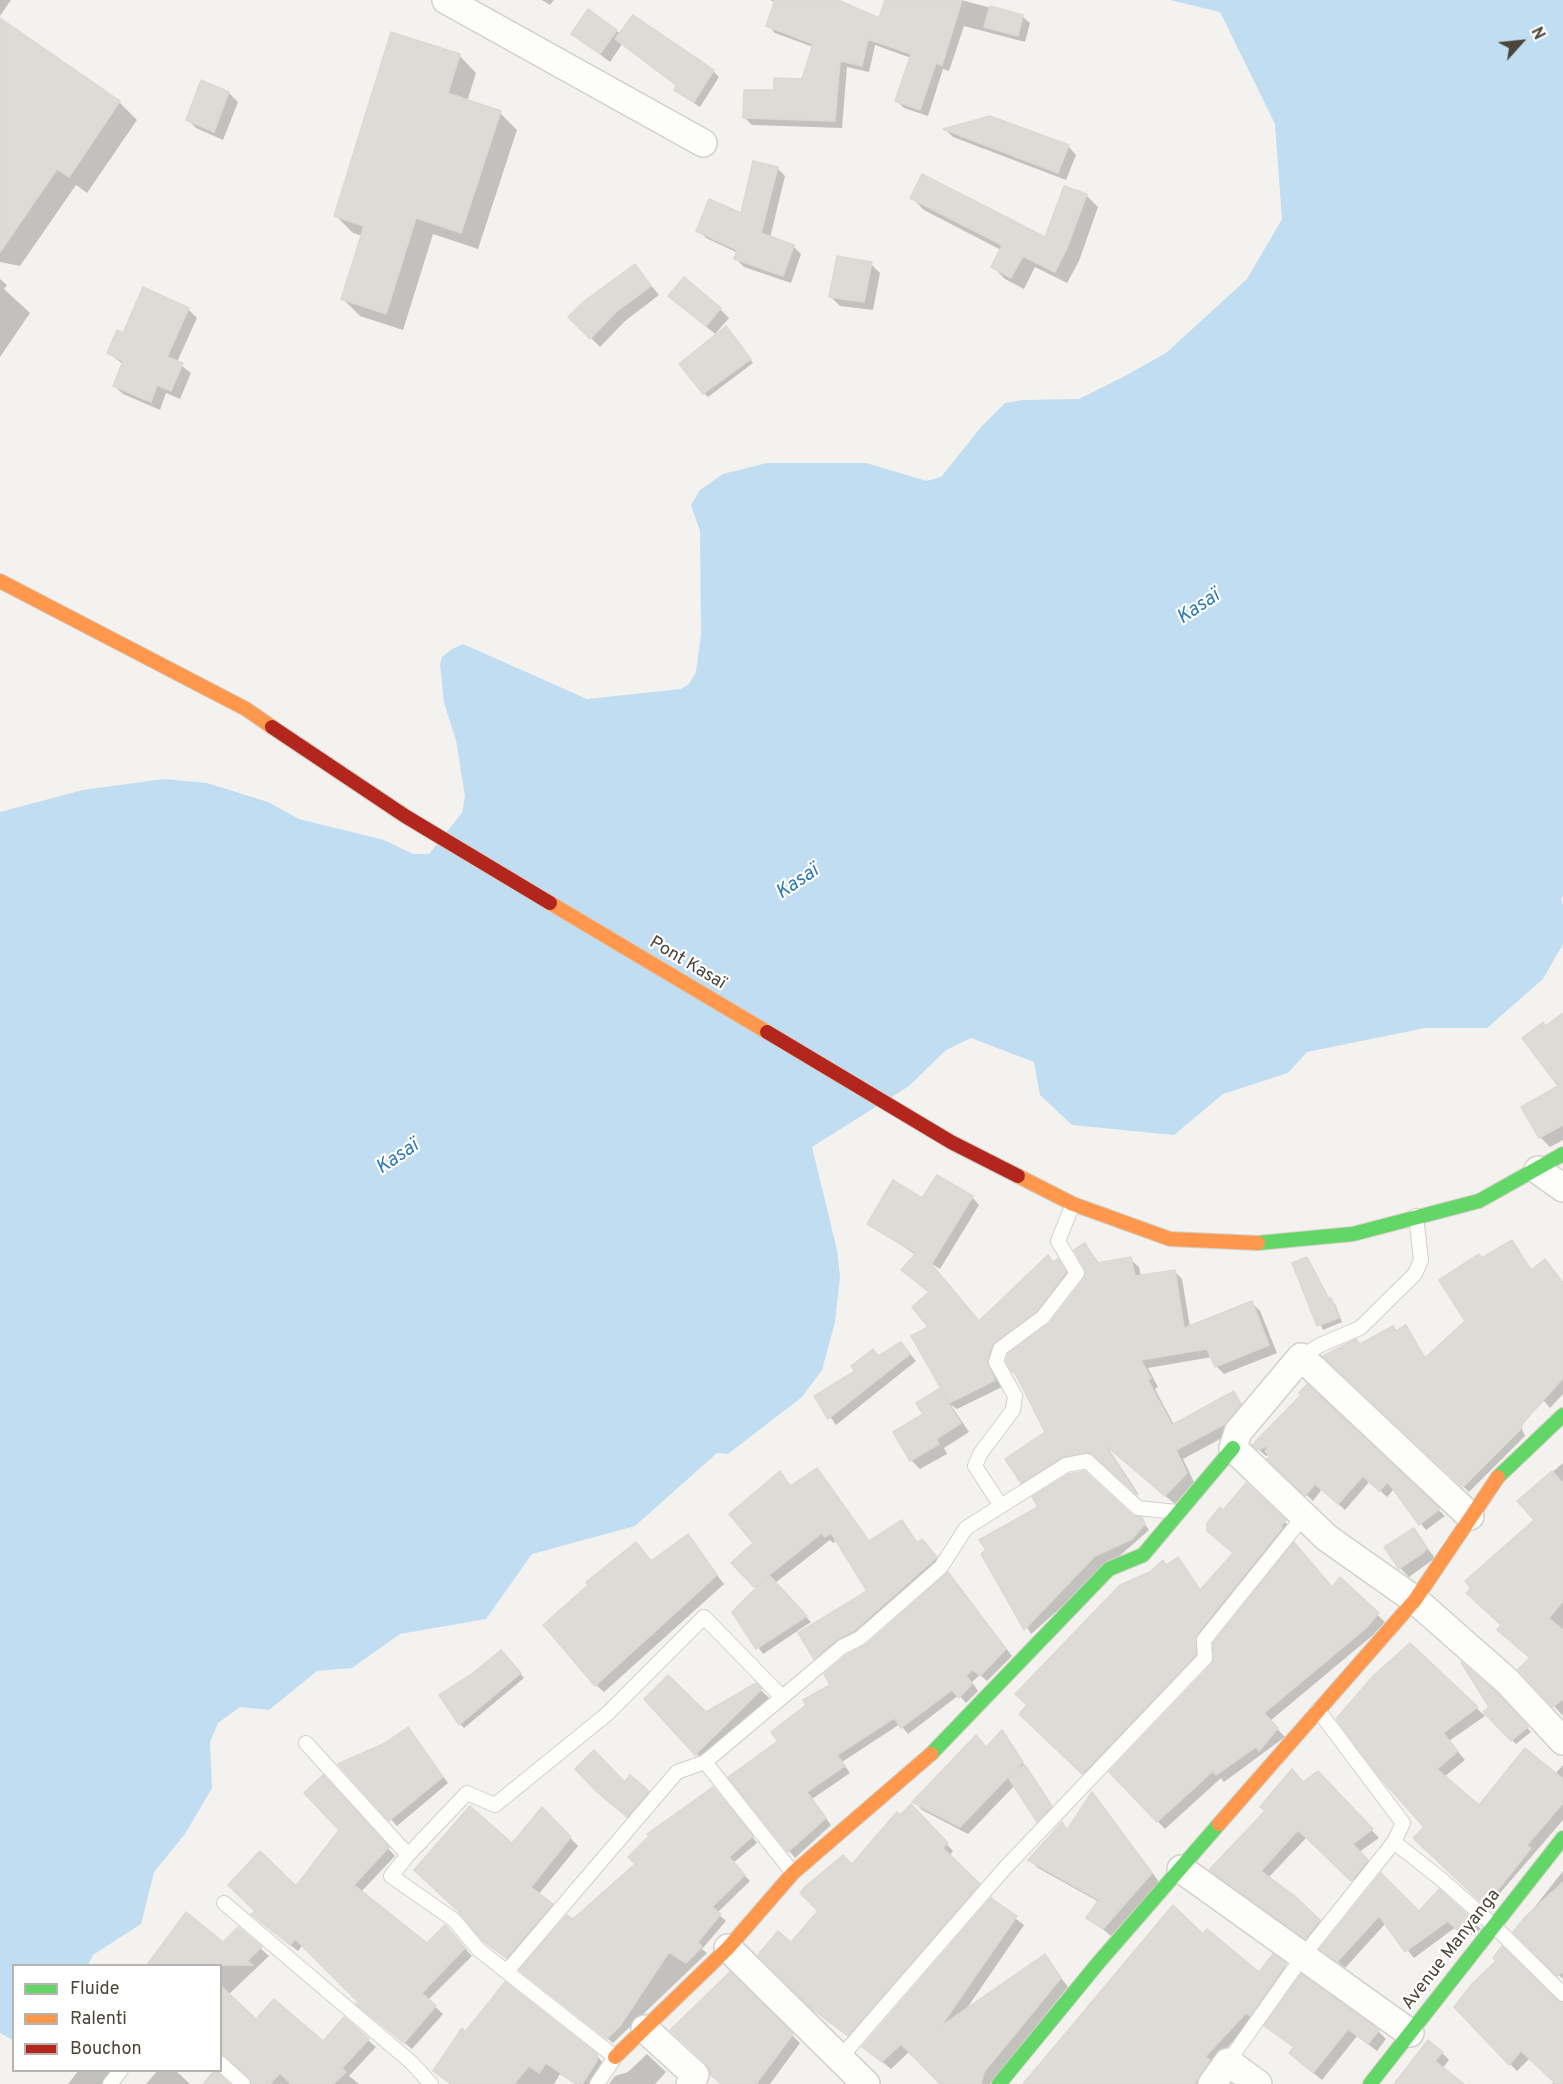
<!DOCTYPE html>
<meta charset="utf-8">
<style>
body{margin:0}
#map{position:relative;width:1563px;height:2084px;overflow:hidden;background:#f4f2ee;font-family:Overpass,sans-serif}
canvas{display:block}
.legend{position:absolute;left:12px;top:1964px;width:210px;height:108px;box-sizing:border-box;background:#fff;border:2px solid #b7b4b0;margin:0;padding:8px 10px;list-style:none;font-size:18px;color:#4b4439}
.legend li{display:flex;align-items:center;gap:12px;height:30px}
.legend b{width:30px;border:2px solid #b7b4b0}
.north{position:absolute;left:1491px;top:12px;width:60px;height:60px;-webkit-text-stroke:4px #fff;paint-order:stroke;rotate:63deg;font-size:16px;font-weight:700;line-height:24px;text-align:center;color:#4b4439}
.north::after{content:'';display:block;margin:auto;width:21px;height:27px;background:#4b4439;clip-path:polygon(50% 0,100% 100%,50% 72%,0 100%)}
</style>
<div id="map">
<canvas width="1563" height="2084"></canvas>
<ul class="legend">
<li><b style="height:8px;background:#63d668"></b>Fluide</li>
<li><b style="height:8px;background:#ff974d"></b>Ralenti</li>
<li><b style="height:8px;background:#b3261e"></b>Bouchon</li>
</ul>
<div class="north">N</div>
</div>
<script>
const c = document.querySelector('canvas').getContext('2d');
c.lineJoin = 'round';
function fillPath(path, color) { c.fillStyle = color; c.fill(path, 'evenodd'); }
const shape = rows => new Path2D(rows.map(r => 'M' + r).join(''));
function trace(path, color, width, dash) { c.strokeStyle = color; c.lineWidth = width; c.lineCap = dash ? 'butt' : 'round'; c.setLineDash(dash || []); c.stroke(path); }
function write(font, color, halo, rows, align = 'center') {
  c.font = font + ' Overpass,sans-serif'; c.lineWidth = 4.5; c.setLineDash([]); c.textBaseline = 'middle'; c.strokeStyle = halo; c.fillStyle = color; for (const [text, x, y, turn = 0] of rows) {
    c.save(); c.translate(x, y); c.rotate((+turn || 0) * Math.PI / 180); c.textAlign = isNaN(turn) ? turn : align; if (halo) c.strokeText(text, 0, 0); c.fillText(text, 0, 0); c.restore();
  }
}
const water = shape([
 [1170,0,1563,0,1563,896,1561,899,1563,905,1563,944,1543,979,1487,1028,1425,1028,1307,1052,1288,1073,1223,1094,1174,1135,1072,1125,1040,1095,1034,1062,971,1038,946,1050,909,1086,812,1147,837,1250,840,1277,835,1322,822,1370,802,1397,728,1454,717,1453,635,1526,532,1554,486,1619,400,1634,352,1668,317,1671,269,1710,240,1707,218,1723,210,1742,212,1788,185,1834,154,1872,141,1924,93,1955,88,1965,14,1966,13,2040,0,2033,0,812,83,790,164,779,207,783,268,802,299,819,384,840,413,854,429,854,462,813,465,796,456,740,444,703,440,664,442,657,452,649,463,644,587,699,681,689,689,684,696,672,701,635,700,531,691,505,700,490,723,474,767,463,866,463,927,481,941,477,982,426,1005,403,1022,400,1079,399,1125,376,1166,353,1247,279,1282,219,1275,124,1220,12]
]);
const shadow = shape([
 [0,0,11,0,0,16],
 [542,0,554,0,550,5],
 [770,0,839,0,880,20,886,0,961,0,1022,16,1030,23,1025,42,964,26,949,71,943,69,928,116,904,108,897,101,911,58,875,45,869,72,847,67,842,128,752,125,745,118,775,92,803,80,813,47,775,33,768,25,776,3],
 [0,19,119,102,137,120,87,193,76,185,20,266,0,262],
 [616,31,713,71,719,77,700,107,681,95,675,89,678,86,622,44,610,62,573,34],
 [459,55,476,73,467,102,500,113,517,130,478,249,433,234,403,330,360,316,343,299,363,236,353,233,336,216],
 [202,82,229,93,238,102,223,140,196,128,187,119],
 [946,130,1068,146,1076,155,1066,180,953,137],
 [777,168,785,176,770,238,793,246,801,254,791,283,744,267,736,259,738,253,706,238,698,230,742,215],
 [1086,195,1098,207,1079,261,1067,283,1035,267,1024,289,1005,279,993,267,1001,250,924,210,912,198,1046,239],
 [871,264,880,273,873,310,840,306,831,297],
 [635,266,659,295,625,321,600,347,570,317],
 [0,279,7,285,4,289,30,313,0,357],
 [670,296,720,309,729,318,715,334],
 [188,309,197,318,177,362,191,373,180,399,166,393,160,410,123,394,114,386,123,364,108,353,124,335],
 [730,332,753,363,708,397,704,393],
 [1563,1014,1563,1140,1550,1147,1540,1137,1561,1087,1524,1039],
 [972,1197,979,1205,940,1269,929,1262,979,1323,1058,1261,1073,1280,999,1353,994,1371,1002,1387,957,1409,951,1405,969,1432,944,1448,947,1454,920,1469,911,1460,895,1432,925,1414,939,1391,948,1400,931,1327,930,1293,911,1277,916,1255,869,1224,923,1200],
 [1512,1242,1532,1270,1563,1283,1563,1394,1550,1408,1475,1321,1525,1436,1469,1492,1325,1356,1360,1346,1393,1327,1397,1332,1406,1327,1426,1358,1468,1321,1483,1260],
 [1085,1245,1099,1263,1130,1259,1139,1267,1141,1276,1174,1271,1182,1279,1190,1327,1252,1303,1260,1311,1277,1353,1224,1374,1216,1366,1212,1357,1148,1368,1158,1387,1155,1389,1174,1425,1233,1393,1248,1413,1233,1432,1183,1459,1194,1482,1175,1504,1108,1448,1139,1495,1098,1460,1070,1465,1031,1490,1022,1482,1047,1432,1013,1371,1086,1279],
 [1307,1259,1330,1300,1335,1304,1342,1322,1323,1330,1294,1264],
 [901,1343,916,1361,836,1425,816,1396,857,1371,873,1351,879,1357],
 [1307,1386,1445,1516,1426,1530,1394,1489,1387,1497,1370,1481,1345,1510,1322,1489,1313,1501,1269,1459,1270,1454,1266,1456,1254,1445,1303,1395],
 [1563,1463,1563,1716,1520,1669,1531,1659,1503,1626,1536,1520,1519,1501],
 [817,1470,870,1542,902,1522,919,1544,922,1541,943,1566,823,1665,815,1658,869,1592,837,1540,833,1543,830,1540,775,1583,811,1622,763,1654,734,1613,758,1589,733,1563,755,1544,780,1473,791,1487],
 [1247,1485,1291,1528,1203,1641,1202,1661,1089,1779,1021,1714,1163,1562,1167,1566,1178,1559,1201,1591,1235,1554,1223,1512],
 [1131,1516,1141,1519,1149,1530,1031,1634,983,1554],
 [1413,1530,1435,1558,1409,1577,1400,1568],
 [687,1536,724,1584,604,1692,596,1685,644,1552,652,1562],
 [1340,1579,1385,1622,1373,1635,1270,1721,1285,1737,1224,1782,1221,1778,1165,1829,1111,1772,1213,1665,1333,1588],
 [954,1581,1012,1656,987,1681,980,1675,972,1682,978,1691,966,1703,959,1695,908,1734,900,1724,842,1762,850,1773,812,1799,831,1825,795,1858,730,1777,780,1741,867,1646],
 [1410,1645,1485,1716,1449,1741,1465,1760,1444,1777,1480,1807,1555,1774,1563,1765,1563,1820,1488,1907,1415,1838,1427,1828],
 [505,1656,524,1678,464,1728,460,1724],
 [756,1685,769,1698,704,1762,646,1699,706,1714],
 [1495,1693,1531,1732,1516,1744,1485,1712,1491,1707],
 [408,1729,448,1783,397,1826,340,1765,385,1745],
 [1002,1732,1058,1815,1045,1828,1015,1785,968,1834,922,1810,914,1802,987,1748],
 [630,1777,652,1797,632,1820,603,1796],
 [1326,1781,1379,1838,1359,1852,1375,1868,1360,1887,1307,1837,1268,1878,1295,1898,1327,1929,1313,1945,1211,1870,1304,1783],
 [330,1784,395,1856,361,1892,427,1945,452,1934,472,1956,428,2000,443,2014,412,2049,366,2011,360,2002,303,1945,298,1951,261,1922,296,1888,341,1830],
 [719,1794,757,1843,733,1863,750,1881,717,1913,726,1921,702,1949,707,1953,613,2043,527,1976,573,1921],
 [1100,1802,1159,1882,1111,1936,1088,1917,1099,1902,1038,1868,1030,1860,1062,1824,1069,1831],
 [911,1806,953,1851,949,1856,985,1891,855,2041,821,2015,791,1944],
 [542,1809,578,1846,538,1895,559,1913,515,1965,484,1940,512,1845],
 [1563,1871,1563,1979,1515,1932],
 [1381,1875,1419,1913,1439,1891,1481,1929,1467,1938,1456,1927,1414,1958,1386,1923,1345,1968,1322,1949],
 [991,1900,1024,1925,965,2011,1045,1956,1068,1987,990,2084,942,2084,910,2051,891,2069,864,2047],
 [186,1914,223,1944,238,1929,269,1956,228,1995,256,2022,323,2043,344,2019,376,2047,349,2076,359,2084,253,2084,220,2031,220,1966,149,1966],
 [1203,1936,1259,1975,1273,1956,1293,1973,1212,2065,1208,2084,1025,2084],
 [730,1974,800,2043,770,2084,723,2084],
 [1301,1976,1378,2031,1386,2039,1377,2051,1357,2036,1322,2080,1299,2061,1294,2048,1266,2026],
 [1556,2002,1563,2004,1563,2084,1552,2084,1554,2081,1530,2058,1517,2071,1456,2007],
 [466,2034,596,2055,604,2064,600,2084,575,2084,560,2074,554,2084,450,2084,435,2071],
 [1442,2053,1449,2060,1442,2069,1462,2084,1397,2084],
 [647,2054,666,2072,655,2084,609,2084,615,2076,628,2072],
 [79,2070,112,2070,102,2084,68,2084],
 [158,2070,175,2070,190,2084,146,2084]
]);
const building = shape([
 [775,0,838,0,879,18,885,0,962,0,942,65,936,63,920,110,895,101,911,54,868,39,862,66,840,61,835,121,743,118,744,90,774,90,774,78,802,79,813,44,766,26,775,0],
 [990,6,1023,15,1018,36,984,27,990,6],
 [588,9,617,30,600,54,571,34,588,9],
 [633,15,714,70,694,102,674,90,676,85,615,39,633,15],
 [0,18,120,101,69,177,57,169,0,252,0,18],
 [391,32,460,54,448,93,501,111,461,233,416,218,386,314,341,299,364,226,334,216,391,32],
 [201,80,229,92,214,132,186,120,201,80],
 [990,116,1069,145,1058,173,943,129,990,116],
 [753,161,778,167,761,233,794,245,783,276,734,259,737,250,696,231,709,199,741,213,753,161],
 [922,174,1045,237,1064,186,1087,194,1067,248,1055,272,1023,256,1011,278,991,267,1002,245,910,198,922,174],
 [837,256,872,262,864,302,829,297,837,256],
 [635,264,651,286,616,312,590,339,568,317,583,302,635,264],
 [684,277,721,308,706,326,668,296,684,277],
 [143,287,189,308,167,357,183,363,171,391,157,385,151,402,113,386,123,361,107,353,117,330,123,333,143,287],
 [726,326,751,359,703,394,679,364,726,326],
 [1563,1013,1563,1125,1539,1138,1521,1107,1558,1086,1522,1038,1543,1022,1545,1026,1563,1013],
 [937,1175,973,1196,932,1263,927,1259,979,1321,1048,1255,1053,1262,1058,1259,1066,1272,1037,1311,992,1346,987,1362,995,1380,949,1403,911,1336,928,1327,912,1307,929,1292,901,1270,916,1253,867,1224,893,1180,922,1198,937,1175],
 [1512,1240,1531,1270,1545,1259,1563,1283,1563,1378,1524,1422,1520,1430,1463,1487,1323,1356,1356,1339,1360,1344,1393,1326,1396,1331,1406,1325,1425,1358,1465,1321,1439,1280,1479,1254,1482,1258,1512,1240],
 [1085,1243,1097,1263,1131,1257,1135,1276,1175,1270,1184,1328,1252,1301,1269,1345,1215,1367,1207,1349,1141,1360,1151,1378,1148,1380,1172,1425,1234,1391,1241,1404,1225,1424,1176,1450,1187,1473,1165,1496,1104,1444,1137,1495,1089,1452,1062,1457,1021,1483,1005,1459,1045,1432,1014,1371,1012,1372,1006,1361,1008,1354,1050,1323,1084,1279,1085,1269,1074,1250,1085,1243],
 [1307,1257,1329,1299,1331,1298,1339,1318,1317,1326,1292,1263,1307,1257],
 [901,1342,910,1354,828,1419,814,1396,855,1371,851,1366,873,1349,878,1356,901,1342],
 [1307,1384,1440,1509,1419,1525,1388,1482,1379,1491,1363,1476,1338,1504,1315,1484,1305,1496,1267,1459,1270,1456,1265,1451,1271,1444,1258,1450,1252,1445,1301,1395,1299,1393,1307,1384],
 [939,1389,961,1423,936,1439,939,1444,910,1461,893,1432,923,1414,916,1403,939,1389],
 [817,1468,869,1541,902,1520,917,1543,922,1539,937,1557,855,1630,836,1640,814,1659,798,1633,867,1591,831,1533,825,1537,822,1533,754,1587,731,1563,753,1543,729,1514,780,1471,790,1486,817,1468],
 [1084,1471,1132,1515,1142,1517,1145,1524,1132,1539,1095,1556,1024,1630,981,1554,986,1550,979,1540,1038,1507,1032,1497,1069,1474,1084,1471],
 [1552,1471,1563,1483,1563,1601,1549,1618,1563,1630,1563,1699,1553,1707,1518,1669,1530,1658,1497,1630,1501,1625,1466,1593,1471,1588,1465,1581,1534,1520,1517,1501,1552,1471],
 [1246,1483,1286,1520,1281,1526,1282,1528,1197,1634,1196,1655,1082,1774,1019,1714,1027,1705,1015,1694,1120,1585,1150,1572,1163,1560,1166,1565,1178,1557,1200,1590,1233,1553,1207,1531,1207,1523,1220,1507,1223,1510,1246,1483],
 [1414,1528,1427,1548,1423,1553,1399,1569,1384,1547,1414,1528],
 [688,1534,717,1575,595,1686,543,1625,588,1585,586,1582,636,1542,651,1561,688,1534],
 [1294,1542,1332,1587,1340,1577,1379,1613,1366,1628,1264,1713,1278,1728,1259,1751,1256,1747,1216,1775,1213,1771,1157,1822,1109,1772,1212,1664,1213,1643,1294,1542],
 [948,1572,1006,1649,980,1676,973,1670,966,1675,972,1684,959,1698,952,1690,901,1728,894,1718,837,1755,845,1766,807,1792,826,1818,788,1852,728,1777,778,1741,771,1732,806,1705,803,1700,830,1685,824,1674,847,1655,866,1645,948,1572],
 [769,1575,807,1616,756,1649,732,1612,769,1575],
 [1410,1643,1478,1707,1443,1733,1458,1751,1437,1769,1479,1805,1525,1748,1563,1779,1563,1803,1527,1845,1531,1848,1485,1906,1413,1838,1424,1827,1381,1779,1336,1719,1373,1676,1410,1643],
 [501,1650,521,1673,459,1725,439,1695,472,1674,501,1650],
 [1461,1662,1496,1692,1528,1727,1511,1741,1483,1712,1489,1707,1461,1662],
 [668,1675,706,1712,756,1683,762,1689,695,1755,644,1699,668,1675],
 [408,1727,443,1777,389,1821,338,1764,385,1743,408,1727],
 [1002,1730,1023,1762,1012,1773,1025,1765,1052,1806,1037,1822,1008,1777,960,1827,912,1802,976,1735,986,1747,1002,1730],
 [594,1750,625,1782,630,1775,649,1791,627,1817,597,1792,575,1769,594,1750],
 [1292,1769,1303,1782,1318,1771,1373,1829,1353,1844,1368,1860,1351,1881,1298,1830,1261,1871,1296,1897,1320,1920,1305,1939,1209,1870,1265,1811,1260,1807,1292,1769],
 [323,1775,389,1847,354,1885,427,1943,445,1925,465,1948,422,1993,436,2006,404,2043,356,2004,358,2002,295,1939,290,1945,251,1914,255,1911,228,1885,260,1851,296,1886,339,1830,304,1793,323,1775],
 [713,1787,753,1836,729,1857,745,1875,712,1907,721,1914,698,1942,702,1947,686,1963,669,1952,620,2026,607,2039,519,1970,567,1915,573,1919,635,1864,628,1857,649,1836,647,1834,713,1787],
 [1092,1792,1152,1873,1103,1929,1086,1918,1099,1900,1028,1860,1062,1822,1067,1830,1092,1792],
 [911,1804,948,1843,943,1848,980,1884,848,2036,812,2009,758,1955,778,1931,791,1942,818,1911,800,1893,806,1886,843,1855,852,1864,897,1812,900,1815,911,1804],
 [470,1806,512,1843,542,1807,571,1837,531,1887,553,1904,506,1958,483,1941,458,1911,414,1870,470,1806],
 [1381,1873,1419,1911,1439,1889,1473,1920,1459,1932,1448,1921,1405,1952,1379,1916,1337,1962,1320,1949,1381,1873],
 [1563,1882,1563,1972,1557,1976,1513,1932,1525,1917,1563,1882],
 [991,1898,1017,1916,941,2026,1045,1954,1061,1978,984,2072,981,2084,940,2084,901,2044,882,2062,862,2047,991,1898],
 [1173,1905,1203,1934,1207,1929,1259,1972,1273,1954,1286,1964,1250,2016,1246,2013,1205,2057,1210,2060,1194,2084,1023,2084,1173,1905],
 [186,1912,223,1942,238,1927,262,1947,247,1961,253,1965,147,1965,186,1912],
 [1502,1946,1557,2000,1563,2003,1563,2084,1556,2084,1521,2051,1509,2065,1454,2007,1472,1984,1496,1961,1493,1958,1502,1946],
 [730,1972,793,2034,756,2084,721,2084,711,2075,706,2063,670,2030,730,1972],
 [1301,1974,1379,2030,1368,2044,1348,2029,1313,2073,1289,2053,1294,2047,1264,2026,1301,1974],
 [505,1982,597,2054,597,2061,582,2084,576,2084,546,2063,539,2073,529,2066,514,2084,451,2084,433,2071,462,2028,465,2032,505,1982],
 [220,1985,256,2019,274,1999,323,2041,344,2017,369,2039,342,2068,346,2072,333,2084,291,2084,280,2073,270,2084,252,2084,249,2077,220,2054,220,1985],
 [1428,2040,1443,2052,1435,2061,1464,2084,1394,2084,1428,2040],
 [215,2070,230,2084,203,2084,215,2070]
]);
const lane = shape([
 [1301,1357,1320,1345,1360,1328,1415,1274,1421,1260,1416,1216],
 [1001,1506,975,1466,980,1454,1013,1410,1015,1396,996,1362,1000,1349,1043,1317,1077,1273,1058,1241,1073,1204],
 [1318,1710,1403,1823,1394,1842],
 [306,1743,408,1855,391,1876,454,1920,479,1950,615,2057,597,2084],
 [705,1762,793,1873],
 [408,1855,467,1793,495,1805,607,1714,704,1617,782,1697],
 [224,1903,412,2063,431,2084],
 [508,1970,677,1772,705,1762,842,1647,860,1638,941,1567,966,1528,1066,1465,1087,1461,1138,1508,1177,1512],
 [840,2058,1005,1868,1205,1658,1204,1640,1303,1517],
 [1228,2062,1303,1956,1394,1842,1441,1879,1494,1926,1563,1994],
 [220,2063,243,2084],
 [110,2084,121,2070]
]);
const street = shape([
 [446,0,703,143],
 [1538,1170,1563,1188],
 [1470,1516,1301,1357,1238,1432,1233,1448,1327,1538,1415,1600,1507,1681,1563,1741],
 [1181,1869,1410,2033],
 [728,1948,866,2084],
 [645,2029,695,2075,690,2084],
 [1212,2084,1228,2062,1258,2084]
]);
const fast = shape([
 [1258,1243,1353,1234,1479,1201,1563,1154],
 [1498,1477,1563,1415],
 [931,1754,1109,1569,1143,1555,1233,1448],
 [999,2084,1099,1962,1219,1824],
 [1370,2084,1563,1838]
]);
const slow = shape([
 [0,581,246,709,272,727],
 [550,903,767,1032],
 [1018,1176,1073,1204,1170,1239,1258,1243],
 [1219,1824,1415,1600,1498,1477],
 [615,2057,728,1948,793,1873,931,1754]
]);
const jam = shape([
 [272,727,405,816,550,903],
 [767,1032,951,1142,1018,1176]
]);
const streetNames = [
 ["Pont Kasaï",687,964,31],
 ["Avenue Manyanga",1452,1950,-52]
];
const waterNames = [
 ["Kasaï",1199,608,-34],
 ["Kasaï",798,883,-34],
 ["Kasaï",398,1158,-34]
];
fillPath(water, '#c0ddf1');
fillPath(shadow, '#0003');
fillPath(building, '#dedbd6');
trace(building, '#dcd9d4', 1.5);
trace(lane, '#d2d0cb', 16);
trace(street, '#d2d0cb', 30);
trace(fast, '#d3cfc5', 16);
trace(slow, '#d3cfc5', 16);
trace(jam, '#d3cfc5', 16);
trace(lane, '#fdfdfc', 14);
trace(street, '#fdfdfc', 27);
trace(fast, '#63d668', 14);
trace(slow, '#ff974d', 14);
trace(jam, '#b3261e', 14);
write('18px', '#4b4439', '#fff', streetNames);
write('italic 20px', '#2e7ab2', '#fff', waterNames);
</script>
